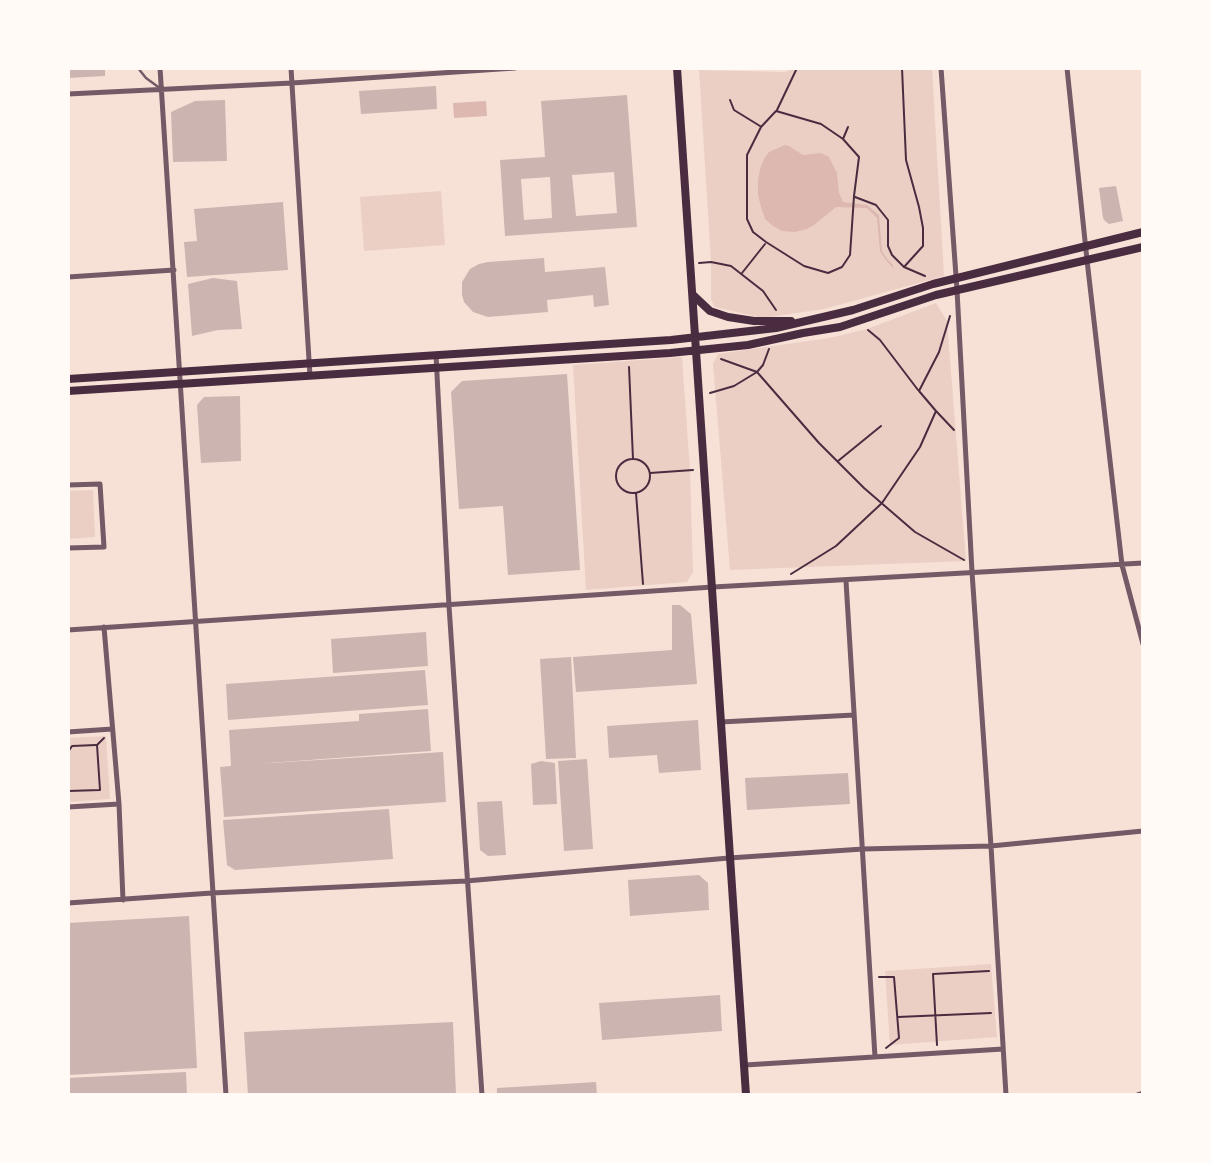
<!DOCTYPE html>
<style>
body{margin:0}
#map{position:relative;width:1211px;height:1163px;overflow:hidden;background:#f7e1d7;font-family:Mulish,sans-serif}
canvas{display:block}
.frame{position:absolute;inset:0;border:70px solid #fffaf5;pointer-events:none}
</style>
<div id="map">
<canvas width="1211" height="1163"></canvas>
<div class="frame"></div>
</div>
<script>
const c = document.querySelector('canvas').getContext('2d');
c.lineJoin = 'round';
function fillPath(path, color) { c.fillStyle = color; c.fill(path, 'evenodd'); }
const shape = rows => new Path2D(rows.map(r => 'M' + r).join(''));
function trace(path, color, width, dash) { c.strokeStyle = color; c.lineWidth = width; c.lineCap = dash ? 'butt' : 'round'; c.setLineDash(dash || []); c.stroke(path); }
const green = shape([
 [794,68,932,68,944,276,824,309,776,316,762,318,715,307,711,300,711,262,699,70,785,72],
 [441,191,445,245,364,251,360,197],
 [936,303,947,321,966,561,730,570,713,364,718,354,829,338,867,329],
 [682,357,690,470,693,572,687,582,586,590,573,365],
 [93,490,95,537,68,539,68,491],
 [106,736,110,799,68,802,68,738],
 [991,964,997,1037,890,1045,885,971]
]);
const water = shape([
 [486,101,487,116,454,118,453,103],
 [785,145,789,146,803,155,821,153,829,157,837,173,839,193,843,202,867,205,879,215,882,251,887,259,893,265,893,268,885,259,880,251,877,218,867,208,836,207,814,225,807,229,795,232,782,231,773,226,765,219,761,207,758,195,758,181,760,169,764,159,769,152]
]);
const building = shape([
 [68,68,105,68,105,76,68,78],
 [436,86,437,109,361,114,359,91],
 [627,95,637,227,505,236,500,160,545,157,541,101],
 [614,172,617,213,576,216,572,175],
 [550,177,552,218,524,220,521,179],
 [225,100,227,161,173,162,171,112,195,101],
 [1116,186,1123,221,1109,224,1104,220,1103,218,1099,188],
 [283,202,288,270,187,277,184,242,197,241,194,209],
 [544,258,545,272,605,267,609,305,594,307,593,295,547,300,548,312,488,317,473,312,464,302,462,295,462,282,470,269,479,264,488,262],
 [213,278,237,281,242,329,218,330,192,336,188,284],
 [567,374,580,570,508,575,503,506,459,509,451,392,462,381],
 [240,396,241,461,201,463,197,405,204,397],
 [672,605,680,605,691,614,697,684,576,692,573,657,672,650],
 [426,632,428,666,333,673,331,639],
 [571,657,576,758,546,759,540,659],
 [425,670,428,705,228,720,226,684],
 [428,709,431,751,255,764,443,752,446,802,224,817,220,767,231,766,229,730,359,721,359,714],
 [698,720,701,770,659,773,657,755,609,758,607,726],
 [587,759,593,849,564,851,558,761],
 [541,761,555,763,557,804,533,805,531,764],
 [848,773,850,804,747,810,745,778],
 [502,801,506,855,488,856,480,850,477,802],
 [389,809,393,859,235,870,227,865,223,820],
 [699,875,708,883,709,910,630,916,628,880],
 [189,916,197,1068,68,1075,68,923],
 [720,995,722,1031,602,1040,599,1003],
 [453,1022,456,1095,248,1095,244,1032],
 [186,1072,187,1095,68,1095,68,1078],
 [596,1082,597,1095,497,1095,497,1088]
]);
const path = shape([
 [902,68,906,160,919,207,923,228,923,246,904,267],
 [730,100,734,110,760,126],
 [777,110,797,68],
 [776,111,821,124,843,139,859,157,854,196,850,255,842,267,828,273,804,266,766,242,753,232,747,219,747,155,761,127,776,111],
 [843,139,848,127],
 [855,197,876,205,888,220,888,246,892,255,904,267,925,276],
 [699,263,711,262,731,266,763,291,776,310],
 [742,273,765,244],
 [868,330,880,340,918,390],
 [721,359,757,372,819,443,864,488,915,532,964,560],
 [629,367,633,459],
 [710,393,734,386,757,372,763,365,769,349],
 [936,411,954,430],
 '616 476a17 17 0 1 1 34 0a17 17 0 1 1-34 0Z',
 [838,461,881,426],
 [650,473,693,470],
 [636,493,643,584],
 [791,574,836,546,882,503,920,447,936,411,919,391,939,352,950,316],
 [68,752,72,746,96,745],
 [68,791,100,790,97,745,104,738],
 [879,977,894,977,899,1038,886,1048],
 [898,1017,991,1013],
 [937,1045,933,974,989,971]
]);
const service = shape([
 [138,68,146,78,161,89]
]);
const minor = shape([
 [160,68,226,1095],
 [291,68,310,376],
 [941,68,957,290,972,572,991,846,1006,1095],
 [1067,68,1087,260,1122,565,1143,644],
 [68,94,292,83,515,68],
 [68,277,174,270],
 [436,355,449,606,482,1095],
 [68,485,100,484,104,547,68,548],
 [846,581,875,1057],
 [104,627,119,804,123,900],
 [68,630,713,587,1143,563],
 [721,722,854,715],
 [68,732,112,729],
 [68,807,119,804],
 [68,903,212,893,466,881,729,858,863,849,991,846,1143,831],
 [745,1065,1003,1049],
 [1137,1095,1143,1093]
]);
const secondary = shape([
 [677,68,746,1095],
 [693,295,710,311,728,317,754,321,791,321],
 [68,379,671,340,776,328,853,310,933,284,1143,232],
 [68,391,670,353,748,345,803,333,840,327,936,295,1143,247]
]);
fillPath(green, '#ebcfc5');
fillPath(water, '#dcb8b0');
fillPath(building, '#ccb4b1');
trace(path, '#4a2c40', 2);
trace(service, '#755966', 2.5);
trace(minor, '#755966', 5);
trace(secondary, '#4a2c40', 8);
</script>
